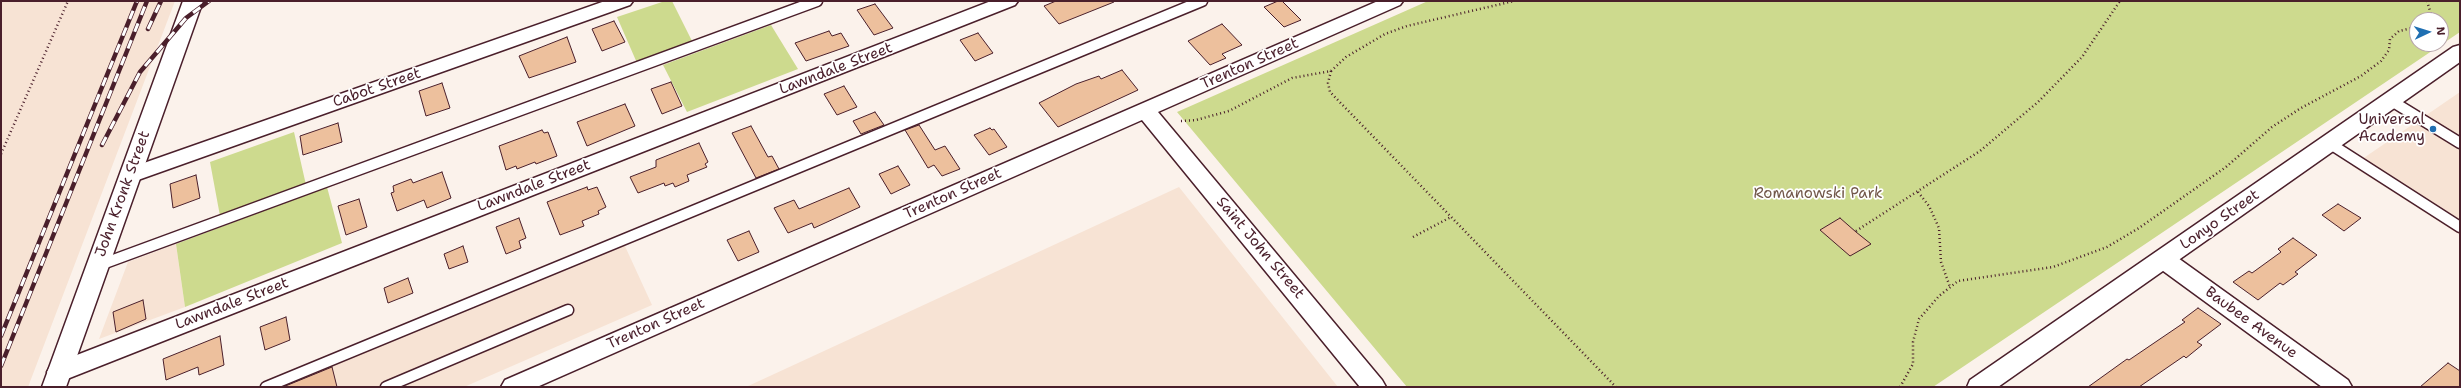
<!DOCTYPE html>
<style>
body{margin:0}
#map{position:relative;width:2461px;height:388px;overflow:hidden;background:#fbf2eb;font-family:"Shantell Sans",sans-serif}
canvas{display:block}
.frame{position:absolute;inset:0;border:2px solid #4a1f2b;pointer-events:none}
.north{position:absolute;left:2409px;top:12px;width:40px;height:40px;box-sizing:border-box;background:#fff;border:1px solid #b7a5aa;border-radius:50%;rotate:86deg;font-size:11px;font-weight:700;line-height:16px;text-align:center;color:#4a1f2b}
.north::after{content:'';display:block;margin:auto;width:14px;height:18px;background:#1f6fb2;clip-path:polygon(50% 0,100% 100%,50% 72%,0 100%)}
</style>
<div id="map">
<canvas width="2461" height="388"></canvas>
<div class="frame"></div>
<div class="north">N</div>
</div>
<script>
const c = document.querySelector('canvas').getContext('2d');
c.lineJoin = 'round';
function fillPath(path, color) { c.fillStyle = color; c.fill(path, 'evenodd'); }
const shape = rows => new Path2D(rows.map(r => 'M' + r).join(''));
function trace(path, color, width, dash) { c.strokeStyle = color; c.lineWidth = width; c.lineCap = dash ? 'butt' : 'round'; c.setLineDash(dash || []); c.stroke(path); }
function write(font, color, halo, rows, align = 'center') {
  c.font = font + ' "Shantell Sans",sans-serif'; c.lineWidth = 3.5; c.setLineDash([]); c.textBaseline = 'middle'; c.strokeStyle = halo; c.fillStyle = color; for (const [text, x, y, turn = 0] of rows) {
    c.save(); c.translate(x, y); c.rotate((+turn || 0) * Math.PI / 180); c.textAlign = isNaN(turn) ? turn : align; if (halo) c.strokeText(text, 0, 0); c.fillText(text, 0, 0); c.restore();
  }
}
const built = shape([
 [1,1,175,1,28,387,1,387],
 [2460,92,2460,235,2352,166],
 [1179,187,1338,387,746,387,1084,231],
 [176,244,185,307,99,339,128,262],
 [624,244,652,305,464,387,282,387]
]);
const green = shape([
 [665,1,672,1,693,43,637,63,617,17],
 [1428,1,2460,1,2460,32,1933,387,1407,387,1177,112],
 [2417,20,2441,20,2441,44,2417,44],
 [771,25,798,69,687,112,663,65],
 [294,132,306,185,220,216,210,162],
 [327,187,342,243,185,307,176,244]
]);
const building = shape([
 [1056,1,1113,1,1114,2,1059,24,1044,6,1056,1],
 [1278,1,1282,1,1301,20,1284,27,1264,7,1278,1],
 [875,4,893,28,874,35,857,10,875,4],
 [614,21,625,42,602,51,592,29,614,21],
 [1222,24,1242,45,1222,54,1226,58,1210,65,1188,41,1222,24],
 [829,31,832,36,841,33,849,46,806,61,795,43,829,31],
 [978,33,993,53,975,61,960,40,978,33],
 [567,37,576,62,529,78,519,56,567,37],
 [1122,70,1138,90,1058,127,1039,103,1076,84,1099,76,1101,79,1122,70],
 [671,82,682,106,662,114,651,89,671,82],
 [442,83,450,108,426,116,419,91,442,83],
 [844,86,857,107,837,115,824,94,844,86],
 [625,104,635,126,587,146,577,122,625,104],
 [875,112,884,125,861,134,853,121,875,112],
 [338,123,342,142,303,155,300,136,338,123],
 [919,125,935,150,945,146,960,169,942,176,934,165,928,168,905,130,919,125],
 [751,126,768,157,772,156,779,169,756,178,732,133,751,126],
 [990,128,992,130,994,129,1007,147,989,155,974,135,990,128],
 [542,130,544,133,548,132,557,156,536,164,535,162,517,169,516,166,506,170,499,146,542,130],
 [699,143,708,162,705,164,707,167,687,175,689,181,675,187,673,183,665,186,664,183,638,193,630,177,656,167,656,160,699,143],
 [898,166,910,185,891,194,879,174,898,166],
 [442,172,451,198,427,208,424,200,397,211,391,193,394,192,393,186,411,179,413,183,442,172],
 [196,175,200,198,173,208,170,184,196,175],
 [587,187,588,190,597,187,606,207,598,211,599,214,582,221,584,226,560,235,547,202,587,187],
 [849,188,860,207,814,228,812,223,788,233,774,208,794,200,799,209,849,188],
 [359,199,367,227,346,235,338,206,359,199],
 [2338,204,2361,218,2344,231,2322,215,2338,204],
 [519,218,526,238,519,241,521,248,506,254,496,227,519,218],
 [1840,218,1856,232,1871,244,1850,256,1820,230,1840,218],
 [749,231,759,252,738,261,727,240,749,231],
 [2293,238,2317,255,2295,272,2298,274,2283,285,2280,283,2258,300,2233,282,2249,271,2252,273,2281,252,2278,249,2293,238],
 [463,246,468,262,449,269,444,254,463,246],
 [408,278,413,293,388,303,384,288,408,278],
 [143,300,146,319,116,332,113,312,143,300],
 [2198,308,2221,324,2197,342,2202,345,2186,358,2184,356,2139,387,2088,387,2127,359,2129,360,2185,322,2182,320,2198,308],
 [286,317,290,340,265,350,260,327,286,317],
 [220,336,224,365,199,375,198,367,166,380,163,359,220,336],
 [2448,363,2460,371,2460,387,2420,387,2448,363],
 [332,367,337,387,283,387,332,367]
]);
const path = shape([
 [2427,1,2431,14,2428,20],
 [1331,71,1328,83,1330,92,1616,387],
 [1181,121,1196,120,1229,111,1292,78,1331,71,1346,57,1385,34,1407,26,1514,1],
 [1,154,68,1],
 [1918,192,1929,206,1939,228,1941,262,1950,287],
 [1856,231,1980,151,2038,102,2082,57,2120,1],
 [1413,237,1451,217],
 [1900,387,1913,364,1913,342,1919,319,1939,296,1958,281,2053,267,2107,247,2139,228,2226,167,2272,127,2301,108,2361,76,2381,61,2389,50,2390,39,2399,31,2417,27]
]);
const service = shape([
 [2390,100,2460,143],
 [2329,143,2460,227],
 [97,266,817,1],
 [266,387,1202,1],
 [386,387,568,310]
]);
const minor = shape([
 [605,1,633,1,630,5,138,180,131,183,124,180,121,175,124,170,605,1],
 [991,1,1018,1,1015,5,67,379,59,382,51,379,47,372,51,365,991,1],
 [1378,1,1403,1,1400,5,1158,112,1382,380,1386,387,1360,387,1142,120,537,387,501,387,505,380,1378,1],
 [2163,250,2171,253,2348,380,2352,387,2322,387,2155,265,2152,259,2155,253,2163,250]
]);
const tertiary = shape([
 [183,1,203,1,66,387,42,387,183,1],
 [2460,45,2460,62,1998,387,1967,387,1970,380,2453,47,2460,45]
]);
const rail = shape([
 [148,29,161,1],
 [102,145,140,72,186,18,209,1],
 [1,336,137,1],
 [1,366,147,1]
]);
const markers = [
 [2433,129,4,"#1f6fb2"]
];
const streetNames = [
 ["Trenton Street",1250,64,-24],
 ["Lawndale Street",836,69,-21],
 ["Cabot Street",377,88,-19],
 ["Lawndale Street",534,186,-21],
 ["John Kronk Street",123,194,-70],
 ["Trenton Street",953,194,-24],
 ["Lonyo Street",2220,220,-35],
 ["Saint John Street",1260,248,50],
 ["Lawndale Street",232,304,-21],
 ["Baubee Avenue",2251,323,36],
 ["Trenton Street",656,324,-24]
];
const poiNames = [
 ["Universal",2425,120],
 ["Academy",2425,137]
];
const parkNames = [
 ["Romanowski Park",1818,194]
];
fillPath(built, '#f7e3d4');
fillPath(green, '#cdda8e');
fillPath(building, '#edc09d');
trace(building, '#4a1f2b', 1);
trace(service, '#4a1f2b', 13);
trace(minor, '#4a1f2b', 3);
trace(tertiary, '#4a1f2b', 3);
trace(path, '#4a1f2b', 2.5, [1, 3]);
trace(service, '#fff', 10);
fillPath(minor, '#fff');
fillPath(tertiary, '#fff');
trace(rail, '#4a1f2b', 4.5);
trace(rail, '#fff', 3, [9]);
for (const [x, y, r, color] of markers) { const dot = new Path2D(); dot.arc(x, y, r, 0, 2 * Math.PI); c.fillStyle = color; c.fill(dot); trace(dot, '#fff', 1.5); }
write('15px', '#4a1f2b', '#fff', streetNames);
write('15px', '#4a1f2b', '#fff', poiNames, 'right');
write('15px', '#715749', '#fff', parkNames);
</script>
